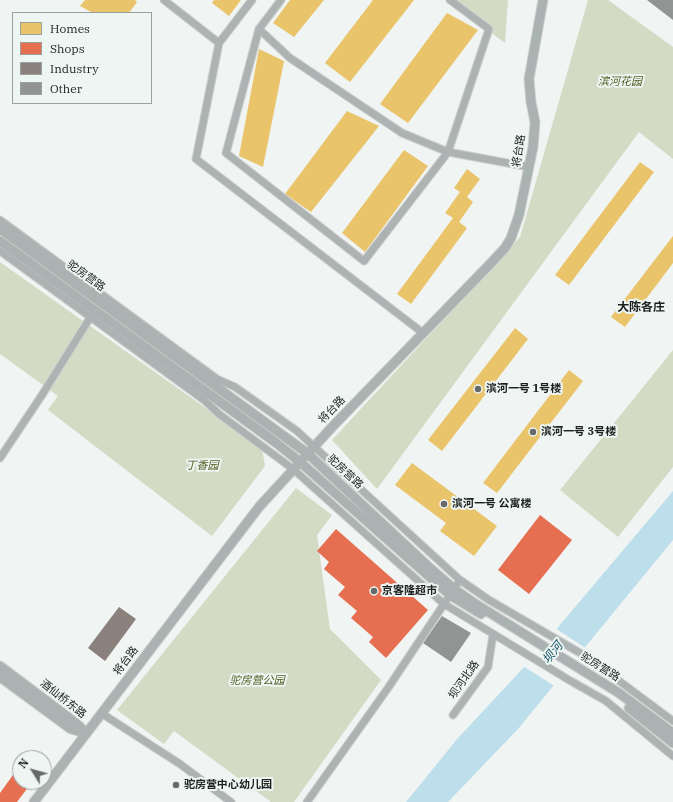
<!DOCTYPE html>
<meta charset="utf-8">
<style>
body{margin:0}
#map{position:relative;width:673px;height:802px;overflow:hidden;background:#f0f4f2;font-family:"IBM Plex Serif",serif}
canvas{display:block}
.legend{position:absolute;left:12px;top:12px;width:140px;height:92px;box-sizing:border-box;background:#eef6f3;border:1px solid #9aa09e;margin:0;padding:5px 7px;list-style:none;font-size:12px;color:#1d201f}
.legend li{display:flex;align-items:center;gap:8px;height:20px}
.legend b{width:20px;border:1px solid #9aa09e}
.north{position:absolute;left:12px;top:750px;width:40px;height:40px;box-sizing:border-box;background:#eef6f3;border:1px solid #9aa09e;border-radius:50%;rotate:307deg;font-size:11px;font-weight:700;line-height:16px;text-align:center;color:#1d201f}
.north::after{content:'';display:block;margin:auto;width:14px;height:18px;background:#676a69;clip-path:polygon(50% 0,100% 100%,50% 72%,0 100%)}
</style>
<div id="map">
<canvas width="673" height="802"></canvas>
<ul class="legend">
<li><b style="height:11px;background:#e9c46a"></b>Homes</li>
<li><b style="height:11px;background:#e76f51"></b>Shops</li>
<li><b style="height:11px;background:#8a817c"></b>Industry</li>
<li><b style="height:11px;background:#919492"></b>Other</li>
</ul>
<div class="north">N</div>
</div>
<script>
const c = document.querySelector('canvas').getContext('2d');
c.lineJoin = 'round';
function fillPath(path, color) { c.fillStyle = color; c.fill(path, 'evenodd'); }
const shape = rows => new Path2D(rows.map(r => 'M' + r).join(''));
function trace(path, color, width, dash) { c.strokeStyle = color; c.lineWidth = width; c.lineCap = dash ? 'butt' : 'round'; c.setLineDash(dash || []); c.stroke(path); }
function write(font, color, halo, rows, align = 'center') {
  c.font = font + ' "IBM Plex Serif","Noto Sans SC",serif'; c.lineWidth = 4; c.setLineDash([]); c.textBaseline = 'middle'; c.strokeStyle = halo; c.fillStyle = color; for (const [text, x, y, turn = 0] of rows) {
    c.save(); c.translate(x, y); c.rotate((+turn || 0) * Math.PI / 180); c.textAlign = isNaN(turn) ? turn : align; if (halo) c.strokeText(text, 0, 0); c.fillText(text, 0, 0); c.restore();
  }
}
const green = shape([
 [447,0,508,0,505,43],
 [588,0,608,0,673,47,673,159,639,132,377,489,332,440,520,237],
 [0,262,262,448,265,466,212,536,48,410,58,396,0,354],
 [673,350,673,467,618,537,560,490],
 [296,488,332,515,317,535,330,629,381,680,294,802,271,802,174,731,164,744,117,710]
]);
const water = shape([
 [673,491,673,540,518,729,448,802,406,802,458,738,527,664]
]);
const pier = shape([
 [555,628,587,649,556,687,523,666]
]);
const homes = shape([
 [85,0,135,0,137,2,129,13,93,13,80,6],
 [214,0,241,0,229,16,212,3],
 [290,0,324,0,294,37,273,23],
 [373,0,414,0,350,82,325,63],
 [447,13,478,30,408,123,380,104],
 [259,49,284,61,263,167,239,156],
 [347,111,379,126,311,212,285,194],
 [404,150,428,166,365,252,342,233],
 [640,162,654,172,569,285,555,275],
 [467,169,480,179,467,197,473,202,459,222,467,228,411,304,397,294,453,218,445,213,460,192,454,188],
 [673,236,673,263,625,327,611,317],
 [515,328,528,339,442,451,428,440],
 [569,370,583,381,497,493,483,483],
 [412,463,497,526,474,556,440,531,446,523,395,485]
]);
const shops = shape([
 [540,515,572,540,529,594,498,570],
 [336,529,428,610,386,658,369,642,373,637,351,618,357,611,338,595,345,587,324,569,329,562,317,551],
 [18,768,20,770,20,782,32,782,17,802,0,802,0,793]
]);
const industry = shape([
 [119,607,136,619,105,661,88,648]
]);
const building = shape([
 [647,0,673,0,673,20],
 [442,616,471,633,451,662,423,643]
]);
const street = shape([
 [164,0,219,43],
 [252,0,219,43,196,159,423,333],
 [281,0,259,29,226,153,364,261,448,152,489,29,450,0],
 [259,29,290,58,402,133,448,152,529,167],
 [0,220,217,379,235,387,297,431,460,580,489,600,587,657,673,721],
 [0,251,204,400,219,414,293,469,444,604,569,680,606,701,673,756],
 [0,458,42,395,93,313],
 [101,713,180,764,231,802],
 [453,715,488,667,493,634],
 [307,802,388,688,460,580]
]);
const secondary = shape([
 [0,229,307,453,431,569,454,589,474,603,619,693,673,733],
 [0,241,275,442,300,462,450,595,481,614],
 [0,666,76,723,86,733],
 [0,677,71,729,85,733],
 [629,708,673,743],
 [34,802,259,507,334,425,491,263,505,248,511,238,519,215,533,147,535,122,531,102,529,79,543,0]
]);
const markers = [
 [478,389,4,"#676a69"],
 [533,432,4,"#676a69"],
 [444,504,4,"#676a69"],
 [374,591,4,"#676a69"],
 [176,785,4,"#676a69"]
];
const parkNames = [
 ["滨河花园",620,82],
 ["丁香园",202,466],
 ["驼房营公园",257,681]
];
const streetNames = [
 ["将台路",519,151,-81],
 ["驼房营路",86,276,36],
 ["将台路",332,410,-46],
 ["驼房营路",345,472,43],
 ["将台路",126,661,-53],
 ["驼房营路",600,667,32],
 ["坝河北路",464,680,-55],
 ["酒仙桥东路",63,699,38]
];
const poiNames = [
 ["滨河一号 1号楼",486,389],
 ["滨河一号 3号楼",541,432],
 ["滨河一号 公寓楼",452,504],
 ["京客隆超市",382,591],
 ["驼房营中心幼儿园",184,785]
];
const neighbourhoodNames = [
 ["大陈各庄",641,308]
];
const waterNames = [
 ["坝河",553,653,-52]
];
fillPath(green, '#d4dbc5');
fillPath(water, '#bddfeb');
fillPath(pier, '#f0f4f2');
fillPath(homes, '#e9c46a');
fillPath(shops, '#e76f51');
fillPath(industry, '#8a817c');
fillPath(building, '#919492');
trace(street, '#cfd1d0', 9);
trace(secondary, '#cfd1d0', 11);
trace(street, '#acb3b2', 7);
trace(secondary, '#aab3b1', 9);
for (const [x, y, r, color] of markers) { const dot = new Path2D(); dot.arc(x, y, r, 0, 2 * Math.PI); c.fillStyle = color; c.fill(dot); trace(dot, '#eef6f3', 1.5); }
write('italic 11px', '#525d21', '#eef6f3', parkNames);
write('11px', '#1d201f', '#eef6f3', streetNames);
write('bold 11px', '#1d201f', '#eef6f3', poiNames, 'left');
write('bold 12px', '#1d201f', '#eef6f3', neighbourhoodNames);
write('italic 12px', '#125164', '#eef6f3', waterNames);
</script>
